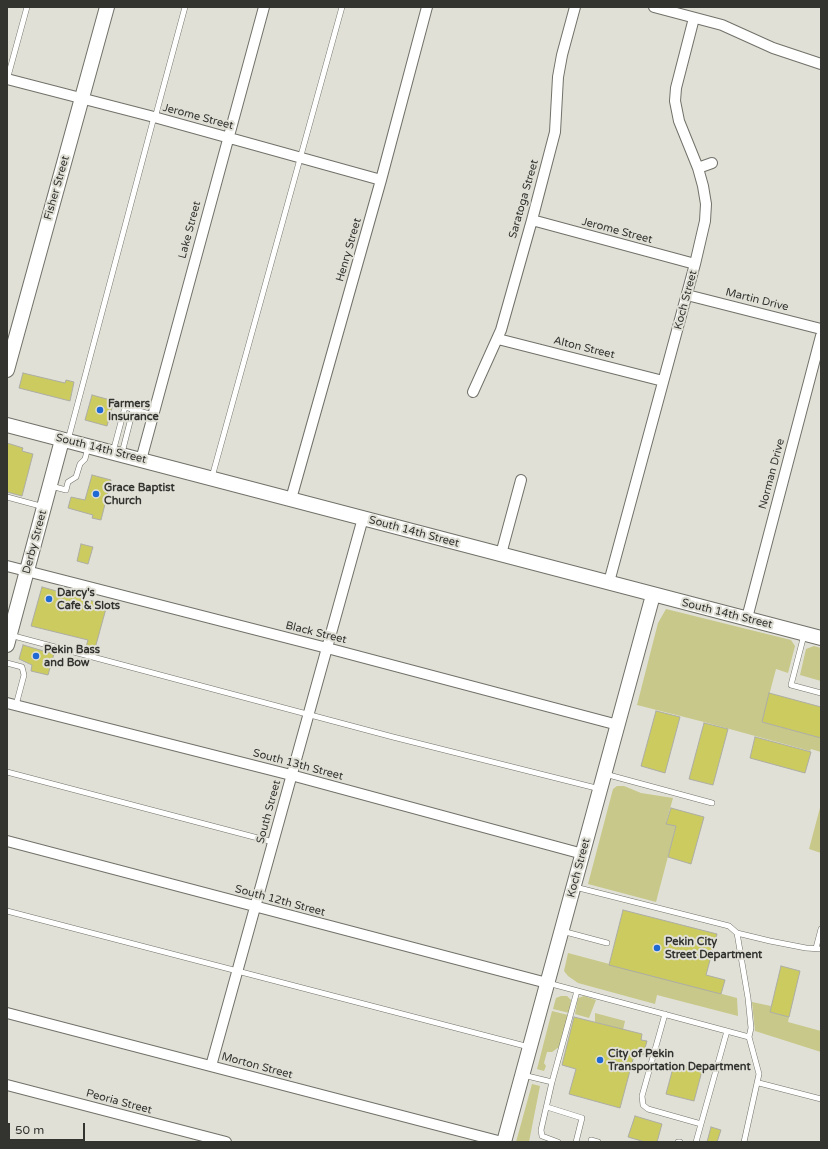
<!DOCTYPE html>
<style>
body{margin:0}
#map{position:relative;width:828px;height:1149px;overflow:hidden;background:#e0e0d7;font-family:"Varela Round",sans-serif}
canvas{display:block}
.frame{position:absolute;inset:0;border:8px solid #333330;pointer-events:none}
.scale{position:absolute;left:8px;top:1123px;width:77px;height:18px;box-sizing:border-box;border:2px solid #333330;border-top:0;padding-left:5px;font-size:12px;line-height:14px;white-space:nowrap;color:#333330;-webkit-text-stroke:3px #e0e0d7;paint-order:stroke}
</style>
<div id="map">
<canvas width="828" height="1149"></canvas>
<div class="frame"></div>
<div class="scale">50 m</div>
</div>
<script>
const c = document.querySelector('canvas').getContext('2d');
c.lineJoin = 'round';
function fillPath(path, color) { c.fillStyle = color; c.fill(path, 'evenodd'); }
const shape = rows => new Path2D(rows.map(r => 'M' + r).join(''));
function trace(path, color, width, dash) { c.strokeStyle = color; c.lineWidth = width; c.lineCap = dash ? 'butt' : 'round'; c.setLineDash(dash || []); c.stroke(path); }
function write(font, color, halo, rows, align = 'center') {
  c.font = font + ' "Varela Round",sans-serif'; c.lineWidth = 4; c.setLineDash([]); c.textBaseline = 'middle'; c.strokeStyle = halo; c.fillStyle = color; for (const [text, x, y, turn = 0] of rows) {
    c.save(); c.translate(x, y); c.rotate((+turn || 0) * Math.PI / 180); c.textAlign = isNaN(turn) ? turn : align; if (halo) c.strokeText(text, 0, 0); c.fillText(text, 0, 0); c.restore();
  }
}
const green = shape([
 [666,609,791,640,795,646,788,673,776,669,762,722,821,738,821,752,811,749,810,751,704,722,637,705,658,623],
 [814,646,821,648,821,681,800,675,806,649],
 [617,786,624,786,641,793,673,798,666,823,676,826,656,902,588,884,613,789],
 [821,804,821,853,809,849],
 [568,953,737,998,738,1016,657,995,655,1004,578,983,568,976,564,971],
 [561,996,567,996,571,1000,569,1013,553,1009,556,998],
 [584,996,596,1000,589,1018,575,1014,578,998],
 [752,1002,771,1006,770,1012,789,1017,788,1022,821,1031,821,1052,755,1031],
 [552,1011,568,1015,559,1047,552,1052,547,1052,544,1063,546,1066,544,1071,537,1069],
 [595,1013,625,1021,623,1030,595,1022],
 [532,1084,540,1086,529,1142,516,1142]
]);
const building = shape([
 [23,373,65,383,66,380,74,382,70,401,19,388,23,373],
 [92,395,114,401,107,426,85,420,92,395],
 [7,443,23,448,22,451,33,454,22,496,7,492,7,443],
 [92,475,111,480,101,520,92,518,93,515,68,508,71,497,85,500,92,475],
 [81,544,93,547,88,564,77,561,81,544],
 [42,587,107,605,94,652,85,650,88,640,31,626,42,587],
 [23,645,54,654,48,675,31,671,32,665,19,659,23,645],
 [769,693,821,707,821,738,762,722,769,693],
 [656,711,680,717,665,773,641,766,656,711],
 [704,723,728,729,713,785,689,779,704,723],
 [755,737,811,752,805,773,750,758,755,737],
 [671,808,704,817,691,864,668,857,676,826,666,824,671,808],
 [623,910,717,934,706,975,725,980,721,994,609,965,623,910],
 [781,966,800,971,789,1017,770,1012,781,966],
 [574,1017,642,1034,641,1040,647,1041,643,1055,635,1052,620,1108,569,1094,576,1069,562,1065,574,1017],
 [674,1064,702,1071,694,1101,666,1094,674,1064],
 [635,1116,662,1124,657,1142,645,1142,628,1137,635,1116],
 [711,1127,721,1130,717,1142,707,1142,711,1127]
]);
const lane = shape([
 [7,80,27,7],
 [155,118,185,7],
 [68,440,154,117],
 [113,452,125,407,153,415],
 [122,453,133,410],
 [212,477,342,7],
 [51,486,66,490,68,482,76,477,80,464,85,459,88,447],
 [7,497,44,507],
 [10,635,393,737,600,789],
 [804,635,791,685,821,693],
 [7,663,22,667,24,675,16,705],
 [7,772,273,842],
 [605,774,712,803],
 [575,887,729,926,737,933,770,941,806,948,821,949],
 [7,911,529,1047],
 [562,931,607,943],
 [737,933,748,998,751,1028,749,1037,759,1074,744,1142],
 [816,948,821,929],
 [548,983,749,1037],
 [665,1014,642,1096,643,1105,648,1109,701,1124,727,1031],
 [523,1075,552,1082,577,991],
 [552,1082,541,1130,542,1136,558,1142],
 [759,1083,821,1099],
 [547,1107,582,1118,576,1142],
 [591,1140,598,1142],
 [678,1142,680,1142],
 [696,1142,701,1124]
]);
const street = shape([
 [654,7,722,25,773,48,821,64],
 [7,79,154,117,381,180],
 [698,168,712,163],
 [532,220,695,264],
 [687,295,821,329],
 [498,339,663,381],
 [473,392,501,330,532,220,555,132,558,77,562,55,575,7],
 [141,460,264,7],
 [291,499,381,180,427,7],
 [501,554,521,480],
 [7,566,327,648,618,725],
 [609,582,695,264,705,221,706,204,703,186,698,168,679,121,675,101,676,88,694,18],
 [747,618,821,336],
 [7,703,291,775,583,854],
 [7,841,547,983],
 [7,1013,502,1142],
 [211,1066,363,518],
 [7,1085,226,1142]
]);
const secondary = shape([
 [7,370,107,7],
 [7,425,821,638],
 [7,645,62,440],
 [504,1142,653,595]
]);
const markers = [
 [100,410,4,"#1f69d4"],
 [96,494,4,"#1f69d4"],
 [49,599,4,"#1f69d4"],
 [36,656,4,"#1f69d4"],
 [657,948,4,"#1f69d4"],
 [600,1060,4,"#1f69d4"]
];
const streetNames = [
 ["Jerome Street",198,117,15],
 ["Fisher Street",57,188,-74],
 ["Saratoga Street",524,199,-74],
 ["Lake Street",190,230,-75],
 ["Jerome Street",617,231,15],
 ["Henry Street",349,250,-74],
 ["Koch Street",686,300,-75],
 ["Martin Drive",757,300,14],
 ["Alton Street",584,348,14],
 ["South 14th Street",101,449,14],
 ["Norman Drive",772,474,-75],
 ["South 14th Street",414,532,15],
 ["Derby Street",35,542,-75],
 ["South 14th Street",727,614,14],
 ["Black Street",316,633,14],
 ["South 13th Street",298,765,15],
 ["South Street",269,812,-75],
 ["Koch Street",579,868,-75],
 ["South 12th Street",280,901,15],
 ["Morton Street",257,1066,15],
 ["Peoria Street",119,1102,15]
];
const poiNames = [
 ["Farmers",108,404],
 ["Insurance",108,417],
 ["Grace Baptist",104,488],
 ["Church",104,501],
 ["Darcy's",57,593],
 ["Cafe & Slots",57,606],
 ["Pekin Bass",44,650],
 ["and Bow",44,663],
 ["Pekin City",665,942],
 ["Street Department",665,955],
 ["City of Pekin",608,1054],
 ["Transportation Department",608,1067]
];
fillPath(green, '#c7c889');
fillPath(building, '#cccb60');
trace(building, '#acada4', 1);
trace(lane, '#717169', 6);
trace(street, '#717169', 12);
trace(secondary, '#717169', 16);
trace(lane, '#fff', 5);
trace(street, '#fff', 10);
trace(secondary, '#fff', 14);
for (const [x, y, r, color] of markers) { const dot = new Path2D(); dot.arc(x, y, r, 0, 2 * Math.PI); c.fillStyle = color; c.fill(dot); trace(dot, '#e0e0d7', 1.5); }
write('11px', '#333330', '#e0e0d7', streetNames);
write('bold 11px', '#333330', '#e0e0d7', poiNames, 'left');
</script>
